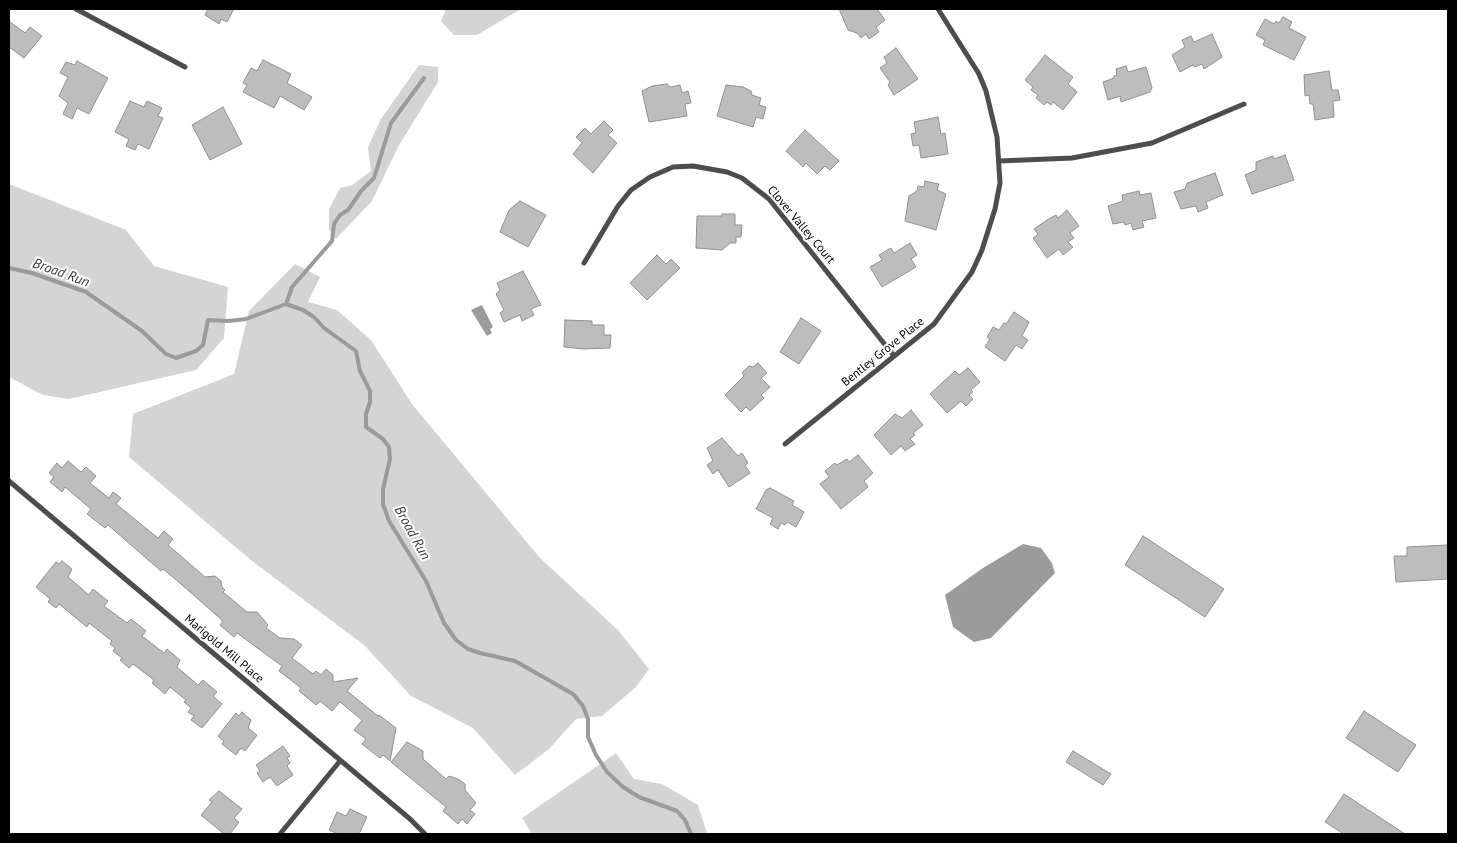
<!DOCTYPE html>
<style>
body{margin:0}
#map{position:relative;width:1457px;height:843px;overflow:hidden;background:#fff;font-family:"PT Sans",sans-serif}
canvas{display:block}
.frame{position:absolute;inset:0;border:10px solid #000;pointer-events:none}
</style>
<div id="map">
<canvas width="1457" height="843"></canvas>
<div class="frame"></div>
</div>
<script>
const c = document.querySelector('canvas').getContext('2d');
c.lineJoin = 'round';
function fillPath(path, color) { c.fillStyle = color; c.fill(path, 'evenodd'); }
const shape = rows => new Path2D(rows.map(r => 'M' + r).join(''));
function trace(path, color, width, dash) { c.strokeStyle = color; c.lineWidth = width; c.lineCap = dash ? 'butt' : 'round'; c.setLineDash(dash || []); c.stroke(path); }
function write(font, color, halo, rows, align = 'center') {
  c.font = font + ' "PT Sans",sans-serif'; c.lineWidth = 4; c.setLineDash([]); c.textBaseline = 'middle'; c.strokeStyle = halo; c.fillStyle = color; for (const [text, x, y, turn = 0] of rows) {
    c.save(); c.translate(x, y); c.rotate((+turn || 0) * Math.PI / 180); c.textAlign = isNaN(turn) ? turn : align; if (halo) c.strokeText(text, 0, 0); c.fillText(text, 0, 0); c.restore();
  }
}
const green = shape([
 [446,9,521,9,477,35,454,35,441,21],
 [419,65,438,67,438,82,398,147,372,201,336,239,329,230,329,209,340,188,352,185,371,171,368,147,381,119],
 [9,184,126,230,154,266,228,287,224,338,196,370,69,399,43,395,9,377],
 [295,264,320,277,308,302,337,310,371,340,412,404,540,558,618,630,649,669,636,687,602,716,576,719,549,749,515,775,473,728,411,696,364,645,252,561,129,457,133,414,234,374,249,311],
 [616,753,634,779,662,784,698,805,707,833,532,834,522,818]
]);
const water = shape([
 [482,305,493,327,490,329,492,333,487,336,471,310],
 [1023,544,1041,548,1052,563,1055,573,991,638,974,642,953,627,945,595,983,568]
]);
const stream = shape([
 [9,268,32,273,86,292,142,331,166,354,176,358,196,351,203,345,208,320,228,321,246,319,286,304],
 [286,304,303,310,314,317,324,328,356,351,360,371,370,391,370,402,366,414,366,427,383,439,389,447,390,459,383,489,383,504,389,521,426,581,444,623,456,640,468,649,480,653,515,661,573,694,583,706,588,719,588,737,596,755,607,772,623,787,639,797,677,811,685,820,691,834],
 [286,304,292,287,332,241,334,224,340,215,348,210,361,191,374,178,391,123,424,78]
]);
const building = shape([
 [208,9,234,9,227,22,221,19,219,24,205,15,208,9],
 [839,9,877,9,885,20,876,27,879,32,869,39,866,34,861,38,857,33,848,30,839,9],
 [1283,17,1292,22,1289,28,1306,37,1294,60,1263,45,1265,40,1256,35,1265,19,1274,24,1276,21,1279,23,1283,17],
 [9,21,25,33,30,27,42,36,24,58,9,47,9,21],
 [1212,34,1222,57,1204,69,1202,64,1195,67,1193,65,1180,72,1172,55,1185,47,1182,40,1191,36,1194,42,1212,34],
 [896,48,918,79,894,95,888,85,890,82,880,68,887,63,884,57,896,48],
 [1045,55,1073,77,1068,84,1077,92,1063,110,1053,102,1051,105,1047,102,1044,105,1036,98,1038,95,1031,90,1033,87,1025,80,1045,55],
 [263,60,291,74,287,83,312,97,304,110,280,96,274,108,243,92,247,85,243,83,251,68,257,71,263,60],
 [77,61,108,78,89,114,77,108,72,119,63,114,68,103,59,96,68,77,60,73,66,62,75,65,77,61],
 [1126,66,1128,72,1146,67,1152,88,1150,92,1121,102,1120,96,1108,100,1103,82,1114,78,1114,76,1117,75,1116,69,1126,66],
 [1329,71,1332,90,1338,90,1340,100,1333,101,1334,117,1315,120,1313,104,1310,104,1309,95,1305,96,1304,75,1329,71],
 [667,84,670,87,680,85,682,93,688,91,691,103,685,104,687,116,649,122,642,91,652,86,667,84],
 [726,85,743,87,751,91,752,95,761,98,759,105,766,107,763,119,756,117,753,127,717,116,726,85],
 [130,101,144,107,147,101,162,108,158,116,163,118,149,149,138,144,135,150,126,146,129,139,115,132,130,101],
 [223,107,242,144,210,160,192,125,223,107],
 [938,117,941,134,945,133,948,154,921,158,919,145,913,146,911,134,916,133,914,122,938,117],
 [604,121,613,130,608,135,617,143,593,173,573,154,582,143,576,137,585,128,591,134,604,121],
 [805,130,839,161,830,170,825,166,817,174,806,163,803,167,786,151,805,130],
 [1285,155,1294,180,1252,194,1245,175,1256,170,1256,162,1273,156,1274,159,1285,155],
 [1215,173,1223,195,1206,202,1208,208,1198,212,1196,206,1181,209,1174,192,1185,189,1187,183,1215,173],
 [925,181,939,184,937,190,946,194,936,230,905,221,909,196,917,191,918,186,924,187,925,181],
 [1139,191,1140,195,1151,193,1156,218,1142,221,1144,227,1133,230,1131,223,1125,225,1124,222,1113,224,1108,206,1123,201,1122,195,1139,191],
 [520,201,546,215,528,247,500,232,509,210,520,201],
 [1067,210,1079,226,1070,233,1074,238,1068,242,1073,247,1063,255,1059,249,1047,258,1033,238,1038,234,1034,229,1047,220,1056,215,1058,218,1067,210],
 [722,214,735,214,735,225,742,225,741,237,736,237,736,243,730,243,722,250,696,248,697,216,722,216,722,214],
 [910,243,917,255,911,259,916,267,882,287,870,267,882,260,879,255,891,248,894,253,910,243],
 [657,255,666,264,671,259,680,268,647,300,630,283,657,255],
 [523,271,541,305,531,309,534,315,522,321,520,315,504,322,500,313,504,310,496,294,500,290,497,283,523,271],
 [1014,312,1029,322,1022,336,1028,340,1022,349,1016,345,1005,361,985,347,990,339,987,337,993,327,999,330,1004,323,1006,324,1014,312],
 [801,318,821,331,799,364,780,352,801,318],
 [565,320,592,321,592,325,604,325,604,335,611,335,610,348,584,349,564,347,565,320],
 [758,363,767,373,761,378,770,387,761,395,764,398,750,411,746,407,741,412,725,395,744,376,742,373,749,366,753,367,758,363],
 [968,368,980,382,971,390,973,392,969,395,973,399,966,406,961,401,947,413,930,394,955,371,959,375,968,368],
 [911,410,923,425,913,433,915,435,910,439,915,444,905,451,901,446,891,455,874,435,895,414,902,418,911,410],
 [722,438,738,456,742,453,748,463,745,465,750,473,729,487,718,470,713,474,707,465,713,461,707,448,722,438],
 [858,455,873,473,864,481,868,487,841,509,820,484,829,477,825,471,835,463,837,465,847,459,849,462,858,455],
 [68,461,81,472,86,467,96,476,90,483,109,498,113,492,121,498,116,504,158,538,164,531,173,539,168,545,182,557,205,577,215,576,221,581,222,587,225,590,223,592,247,612,257,612,268,625,266,628,280,638,294,639,302,645,292,658,313,674,316,671,321,675,326,669,333,675,333,682,358,678,347,691,378,716,379,715,396,728,390,761,383,755,380,758,362,744,366,739,354,730,362,720,340,702,332,711,320,701,316,705,299,691,301,688,279,671,282,666,237,633,234,637,220,625,223,621,181,584,163,569,161,571,108,525,105,528,87,514,91,509,65,487,62,492,50,482,54,477,49,473,57,463,62,468,68,461],
 [770,488,794,501,792,505,804,512,796,527,787,522,785,525,781,523,778,529,770,524,773,518,756,509,766,490,770,488],
 [1143,536,1224,589,1205,617,1125,565,1143,536],
 [1448,545,1448,579,1396,582,1394,556,1407,556,1407,547,1448,545],
 [62,561,72,569,68,577,89,595,93,589,108,601,104,606,127,623,131,619,146,631,142,636,164,653,167,649,180,660,177,667,198,685,203,680,217,692,213,696,222,704,202,728,191,720,194,716,188,712,191,708,184,702,186,700,170,687,165,694,152,683,154,680,133,664,129,668,120,660,122,658,113,651,115,648,110,644,112,641,89,623,87,627,59,604,56,608,48,602,50,599,36,587,56,562,59,564,62,561],
 [1364,711,1416,745,1398,772,1346,738,1364,711],
 [242,712,251,720,248,728,257,735,245,751,241,748,236,755,222,744,224,741,218,736,236,713,239,716,242,712],
 [407,742,423,751,423,759,446,779,449,776,458,779,465,784,465,790,476,803,470,810,475,814,467,824,462,819,458,824,443,811,446,807,391,762,407,742],
 [283,746,290,756,287,758,290,763,287,766,293,775,277,786,270,777,263,782,257,773,260,771,256,765,283,746],
 [1073,751,1111,774,1103,785,1066,762,1073,751],
 [219,791,242,809,234,818,239,822,230,834,224,834,201,815,212,802,209,800,219,791],
 [1344,794,1405,834,1344,834,1325,822,1344,794],
 [350,809,367,817,359,834,338,834,329,830,337,812,346,816,350,809]
]);
const street = shape([
 [76,9,185,67],
 [999,161,1072,158,1152,143,1244,104],
 [584,263,618,206,631,190,650,177,673,167,693,166,727,172,742,178,769,199,894,356],
 [785,444,934,324,972,272,982,250,995,209,1000,183,997,137,986,91,979,74,938,9],
 [9,481,410,819,425,834],
 [280,834,340,761]
]);
const streetNames = [
 ["Clover Valley Court",801,225,50],
 ["Bentley Grove Place",883,352,-39],
 ["Marigold Mill Place",224,649,40]
];
const waterNames = [
 ["Broad Run",61,273,20],
 ["Broad Run",412,533,61]
];
fillPath(green, '#d4d4d4');
fillPath(water, '#9b9b9b');
trace(stream, '#9b9b9b', 4);
fillPath(building, '#bdbdbd');
trace(building, '#919191', 1);
trace(street, '#4d4d4d', 5);
write('12px', '#000', '#fff', streetNames);
write('italic 14px', '#3c3c3c', '#fff', waterNames);
</script>
